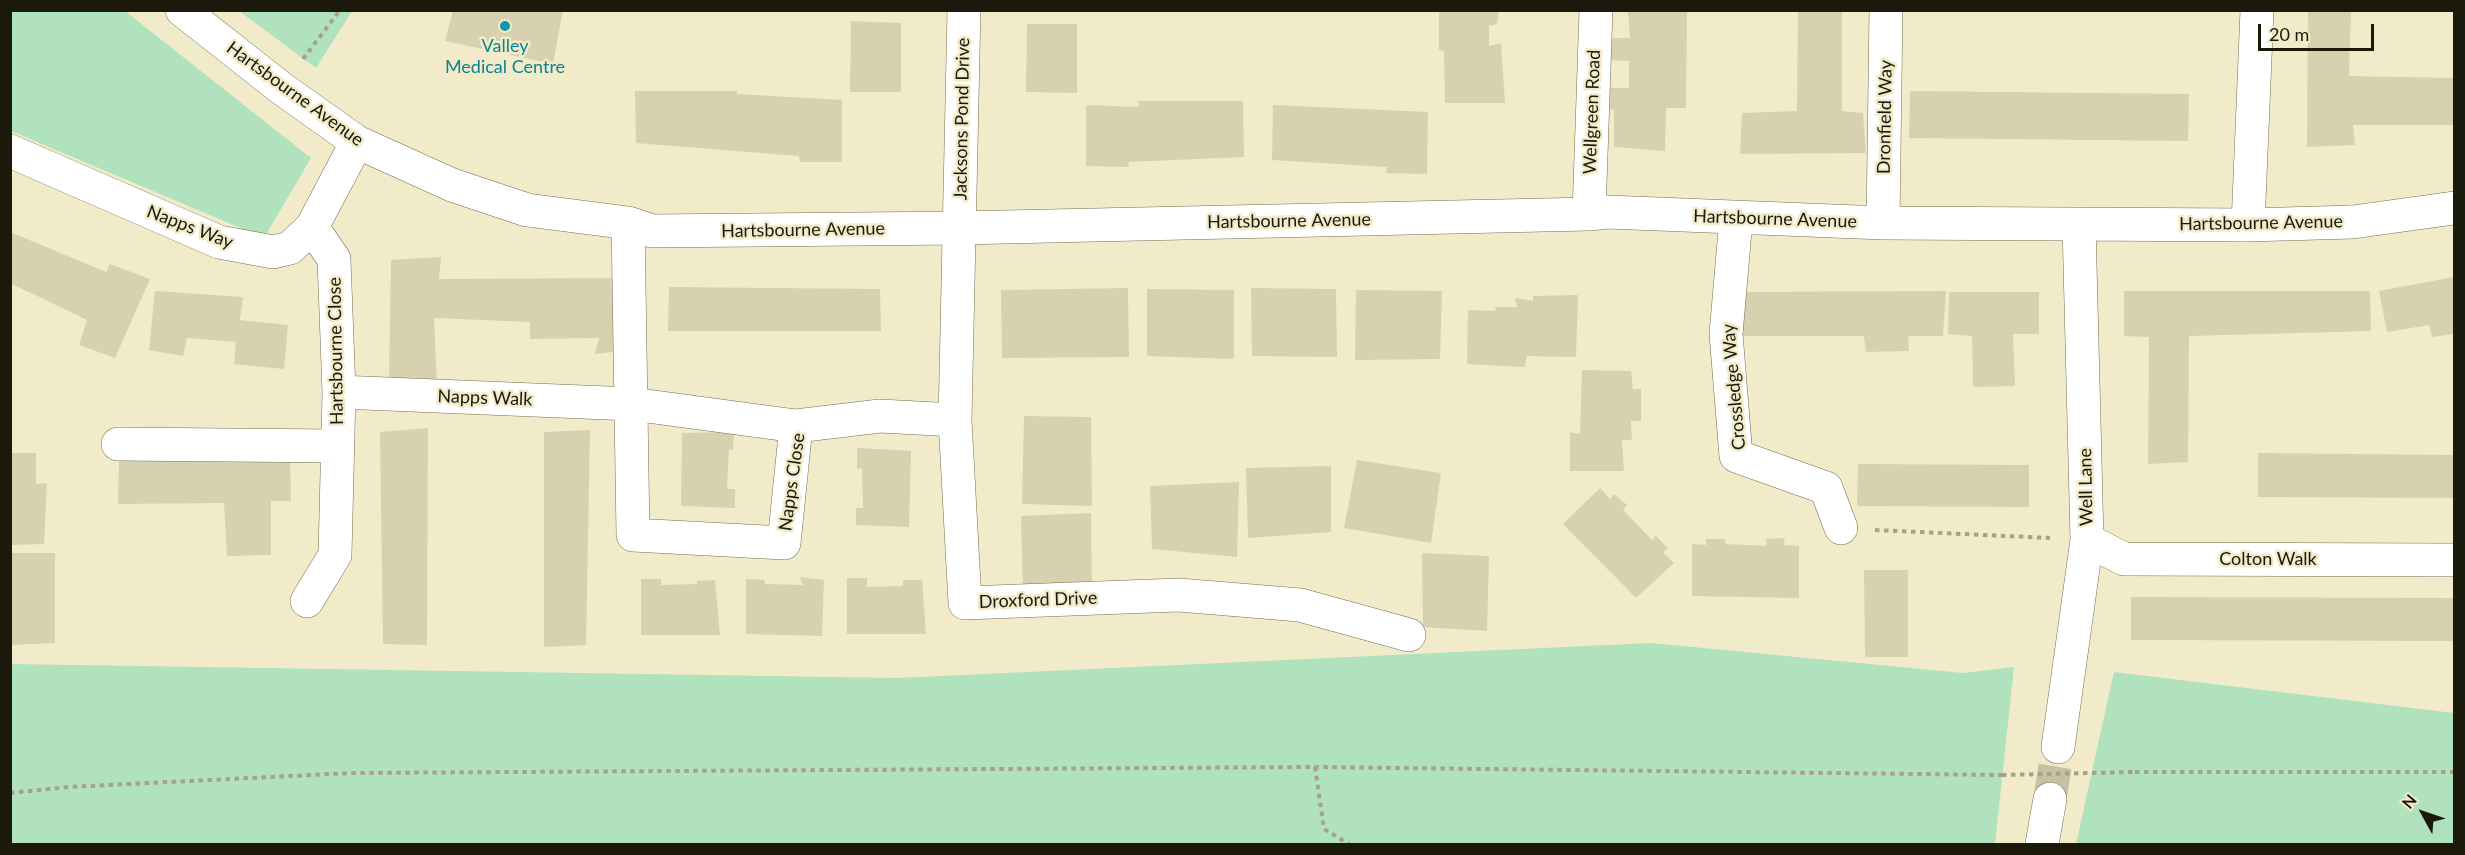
<!DOCTYPE html>
<style>
body{margin:0}
#map{position:relative;width:2465px;height:855px;overflow:hidden;background:#f2ebc9;font-family:Lato,sans-serif}
canvas{display:block}
.frame{position:absolute;inset:0;border:12px solid #1b190c;pointer-events:none}
.north{position:absolute;left:2393px;top:783px;width:60px;height:60px;-webkit-text-stroke:4px #f2ebc9;paint-order:stroke;rotate:310deg;font-size:16px;font-weight:700;line-height:24px;text-align:center;color:#1b190c}
.north::after{content:'';display:block;margin:auto;width:21px;height:27px;background:#1b190c;clip-path:polygon(50% 0,100% 100%,50% 72%,0 100%)}
.scale{position:absolute;left:2258px;top:24px;width:116px;height:27px;box-sizing:border-box;border:3px solid #1b190c;border-top:0;padding-left:8px;font-size:18px;line-height:21px;white-space:nowrap;color:#1b190c;-webkit-text-stroke:4px #f2ebc9;paint-order:stroke}
</style>
<div id="map">
<canvas width="2465" height="855"></canvas>
<div class="frame"></div>
<div class="north">N</div>
<div class="scale">20 m</div>
</div>
<script>
const c = document.querySelector('canvas').getContext('2d');
c.lineJoin = 'round';
function fillPath(path, color) { c.fillStyle = color; c.fill(path, 'evenodd'); }
const shape = rows => new Path2D(rows.map(r => 'M' + r).join(''));
function trace(path, color, width, dash) { c.strokeStyle = color; c.lineWidth = width; c.lineCap = dash ? 'butt' : 'round'; c.setLineDash(dash || []); c.stroke(path); }
function write(font, color, halo, rows, align = 'center') {
  c.font = font + ' Lato,sans-serif'; c.lineWidth = 5; c.setLineDash([]); c.textBaseline = 'middle'; c.strokeStyle = halo; c.fillStyle = color; for (const [text, x, y, turn = 0] of rows) {
    c.save(); c.translate(x, y); c.rotate((+turn || 0) * Math.PI / 180); c.textAlign = isNaN(turn) ? turn : align; if (halo) c.strokeText(text, 0, 0); c.fillText(text, 0, 0); c.restore();
  }
}
const green = shape([
 [10,11,125,11,311,158,264,238,11,131],
 [239,11,352,11,316,68],
 [1651,643,1963,673,2014,667,1995,844,11,844,11,664,898,678],
 [2114,672,2454,713,2454,844,2076,844]
]);
const building = shape([
 [453,10,563,10,553,64,445,41],
 [1439,10,1499,10,1497,24,1489,26,1489,46,1501,43,1505,103,1445,103,1444,51,1439,50],
 [1618,10,1687,10,1686,108,1666,108,1665,151,1614,147,1614,110,1603,108,1605,88,1629,88,1629,61,1604,60,1604,38,1630,38,1628,13],
 [1798,10,1842,10,1842,111,1863,113,1866,153,1740,154,1742,113,1797,111],
 [2308,10,2351,10,2349,76,2454,78,2454,125,2353,125,2355,145,2307,147],
 [851,21,901,23,901,92,850,92],
 [1027,24,1077,24,1077,93,1026,92],
 [635,91,737,91,737,94,842,100,842,162,800,162,799,156,636,143],
 [1910,91,2189,94,2188,141,1909,138],
 [1138,101,1243,101,1244,157,1128,162,1129,167,1086,166,1086,105,1139,107],
 [1273,105,1428,112,1427,174,1386,173,1387,167,1272,160],
 [10,232,106,272,110,264,150,279,115,358,79,345,87,320,10,283],
 [441,257,439,279,621,278,613,352,595,354,599,338,530,339,530,322,434,318,437,389,389,382,391,260],
 [2454,277,2454,334,2432,337,2429,325,2387,332,2379,291],
 [669,287,880,289,881,331,668,331],
 [1128,288,1129,357,1002,358,1001,290],
 [1251,288,1336,289,1337,357,1252,356],
 [1147,289,1234,290,1234,359,1147,356],
 [1356,290,1442,291,1440,359,1355,360],
 [155,291,243,297,240,320,288,325,284,369,234,364,236,342,187,338,183,356,149,350],
 [1946,291,1943,336,1908,336,1909,351,1866,352,1864,336,1738,336,1740,292],
 [2124,291,2370,291,2371,331,2189,336,2188,462,2148,464,2149,337,2124,336],
 [1949,292,2039,292,2039,334,2013,334,2015,386,1973,387,1972,336,1948,334],
 [1578,295,1576,357,1527,356,1525,367,1467,364,1468,310,1496,311,1495,307,1517,307,1515,298,1533,301,1533,296],
 [1582,370,1631,371,1633,389,1641,389,1641,421,1631,421,1632,440,1622,440,1624,471,1570,471,1570,432,1580,434],
 [1024,416,1091,417,1092,506,1022,504],
 [428,428,427,645,383,644,380,432],
 [590,430,586,645,544,647,544,432],
 [734,432,733,450,729,449,727,489,735,489,735,508,681,506,682,433],
 [857,448,911,451,909,527,856,525,856,508,863,508,862,468,857,469],
 [10,453,36,453,36,484,47,483,44,544,10,545],
 [2258,453,2454,455,2454,498,2258,497],
 [119,458,290,460,291,501,271,501,271,555,227,556,224,503,118,504],
 [1357,460,1441,473,1431,543,1344,528],
 [1858,464,2029,465,2029,507,1857,506],
 [1331,466,1331,532,1248,538,1246,468],
 [1239,482,1237,557,1152,549,1150,486],
 [1600,488,1610,499,1614,494,1627,505,1623,510,1653,541,1655,535,1668,548,1663,552,1674,563,1636,598,1563,524],
 [1091,513,1092,592,1023,595,1021,516],
 [1785,538,1783,545,1799,546,1799,598,1692,596,1692,544,1706,545,1706,539,1725,539,1726,544,1767,546,1766,539],
 [10,553,55,553,55,643,10,645],
 [1422,553,1489,556,1487,631,1423,627],
 [1864,570,1908,570,1908,657,1865,657],
 [800,577,824,580,822,636,746,634,746,579,764,580,765,584,803,585],
 [847,578,867,578,867,587,903,586,903,580,922,580,926,634,847,634],
 [641,579,661,579,661,585,697,584,697,581,715,580,720,635,641,635],
 [2131,597,2454,598,2454,641,2131,640]
]);
const streetTunnel = shape([
 [2050,799,2058,747]
]);
const path = shape([
 [303,59,340,10],
 [1875,530,2050,538],
 [1315,767,1324,829,1349,844],
 [2135,772,2454,772],
 [10,793,68,787,351,773,1315,767,2002,775]
]);
const street = shape([
 [182,10,281,88,357,142,452,185,527,210,628,223,652,231,960,228,1589,214,1608,212,1883,223,2248,225,2353,222,2454,208],
 [964,10,955,420,965,603,1179,595,1300,605,1409,635],
 [10,151,219,242,273,252,290,248,312,227,357,142],
 [1589,214,1596,10],
 [1736,219,1726,334,1736,456,1826,488,1841,528],
 [628,223,633,535,784,543,796,426,880,416,955,420],
 [1883,223,1886,10],
 [2248,225,2257,10],
 [339,392,632,404,796,426],
 [118,444,337,446],
 [2087,540,2124,559,2454,560],
 [307,601,335,555,339,392,334,259,312,227],
 [2058,747,2087,540,2079,225],
 [2042,844,2050,799]
]);
const pathBridge = shape([
 [2002,775,2135,772]
]);
const markers = [
 [505,26,6,"#0f9aa8"]
];
const cultureNames = [
 ["Valley",505,46],
 ["Medical Centre",505,67]
];
const streetNames = [
 ["Hartsbourne Avenue",295,94,36],
 ["Wellgreen Road",1592,112,-88],
 ["Dronfield Way",1885,117,-89],
 ["Jacksons Pond Drive",962,119,-89],
 ["Hartsbourne Avenue",1775,219,2],
 ["Hartsbourne Avenue",1289,221,-1],
 ["Hartsbourne Avenue",2261,223,-1],
 ["Napps Way",190,227,21],
 ["Hartsbourne Avenue",803,230,-1],
 ["Hartsbourne Close",336,351,-91],
 ["Crossledge Way",1734,387,-95],
 ["Napps Walk",485,398,2],
 ["Napps Close",792,482,-82],
 ["Well Lane",2086,487,-91],
 ["Colton Walk",2268,559],
 ["Droxford Drive",1038,600,-2]
];
fillPath(green, '#afe2bd');
fillPath(building, '#d8d1b0');
trace(streetTunnel, '#c7c1a3', 33, [33, 16]);
trace(street, '#746d4f', 34);
trace(path, '#a6a187', 4, [4.5, 4.5]);
trace(street, '#fff', 33);
trace(pathBridge, '#a6a187', 4, [4.5, 4.5]);
for (const [x, y, r, color] of markers) { const dot = new Path2D(); dot.arc(x, y, r, 0, 2 * Math.PI); c.fillStyle = color; c.fill(dot); trace(dot, '#f2ebc9', 2); }
write('18px', '#0d838f', '#f2ebc9', cultureNames);
write('18px', '#1b190c', '#f2ebc9', streetNames);
</script>
